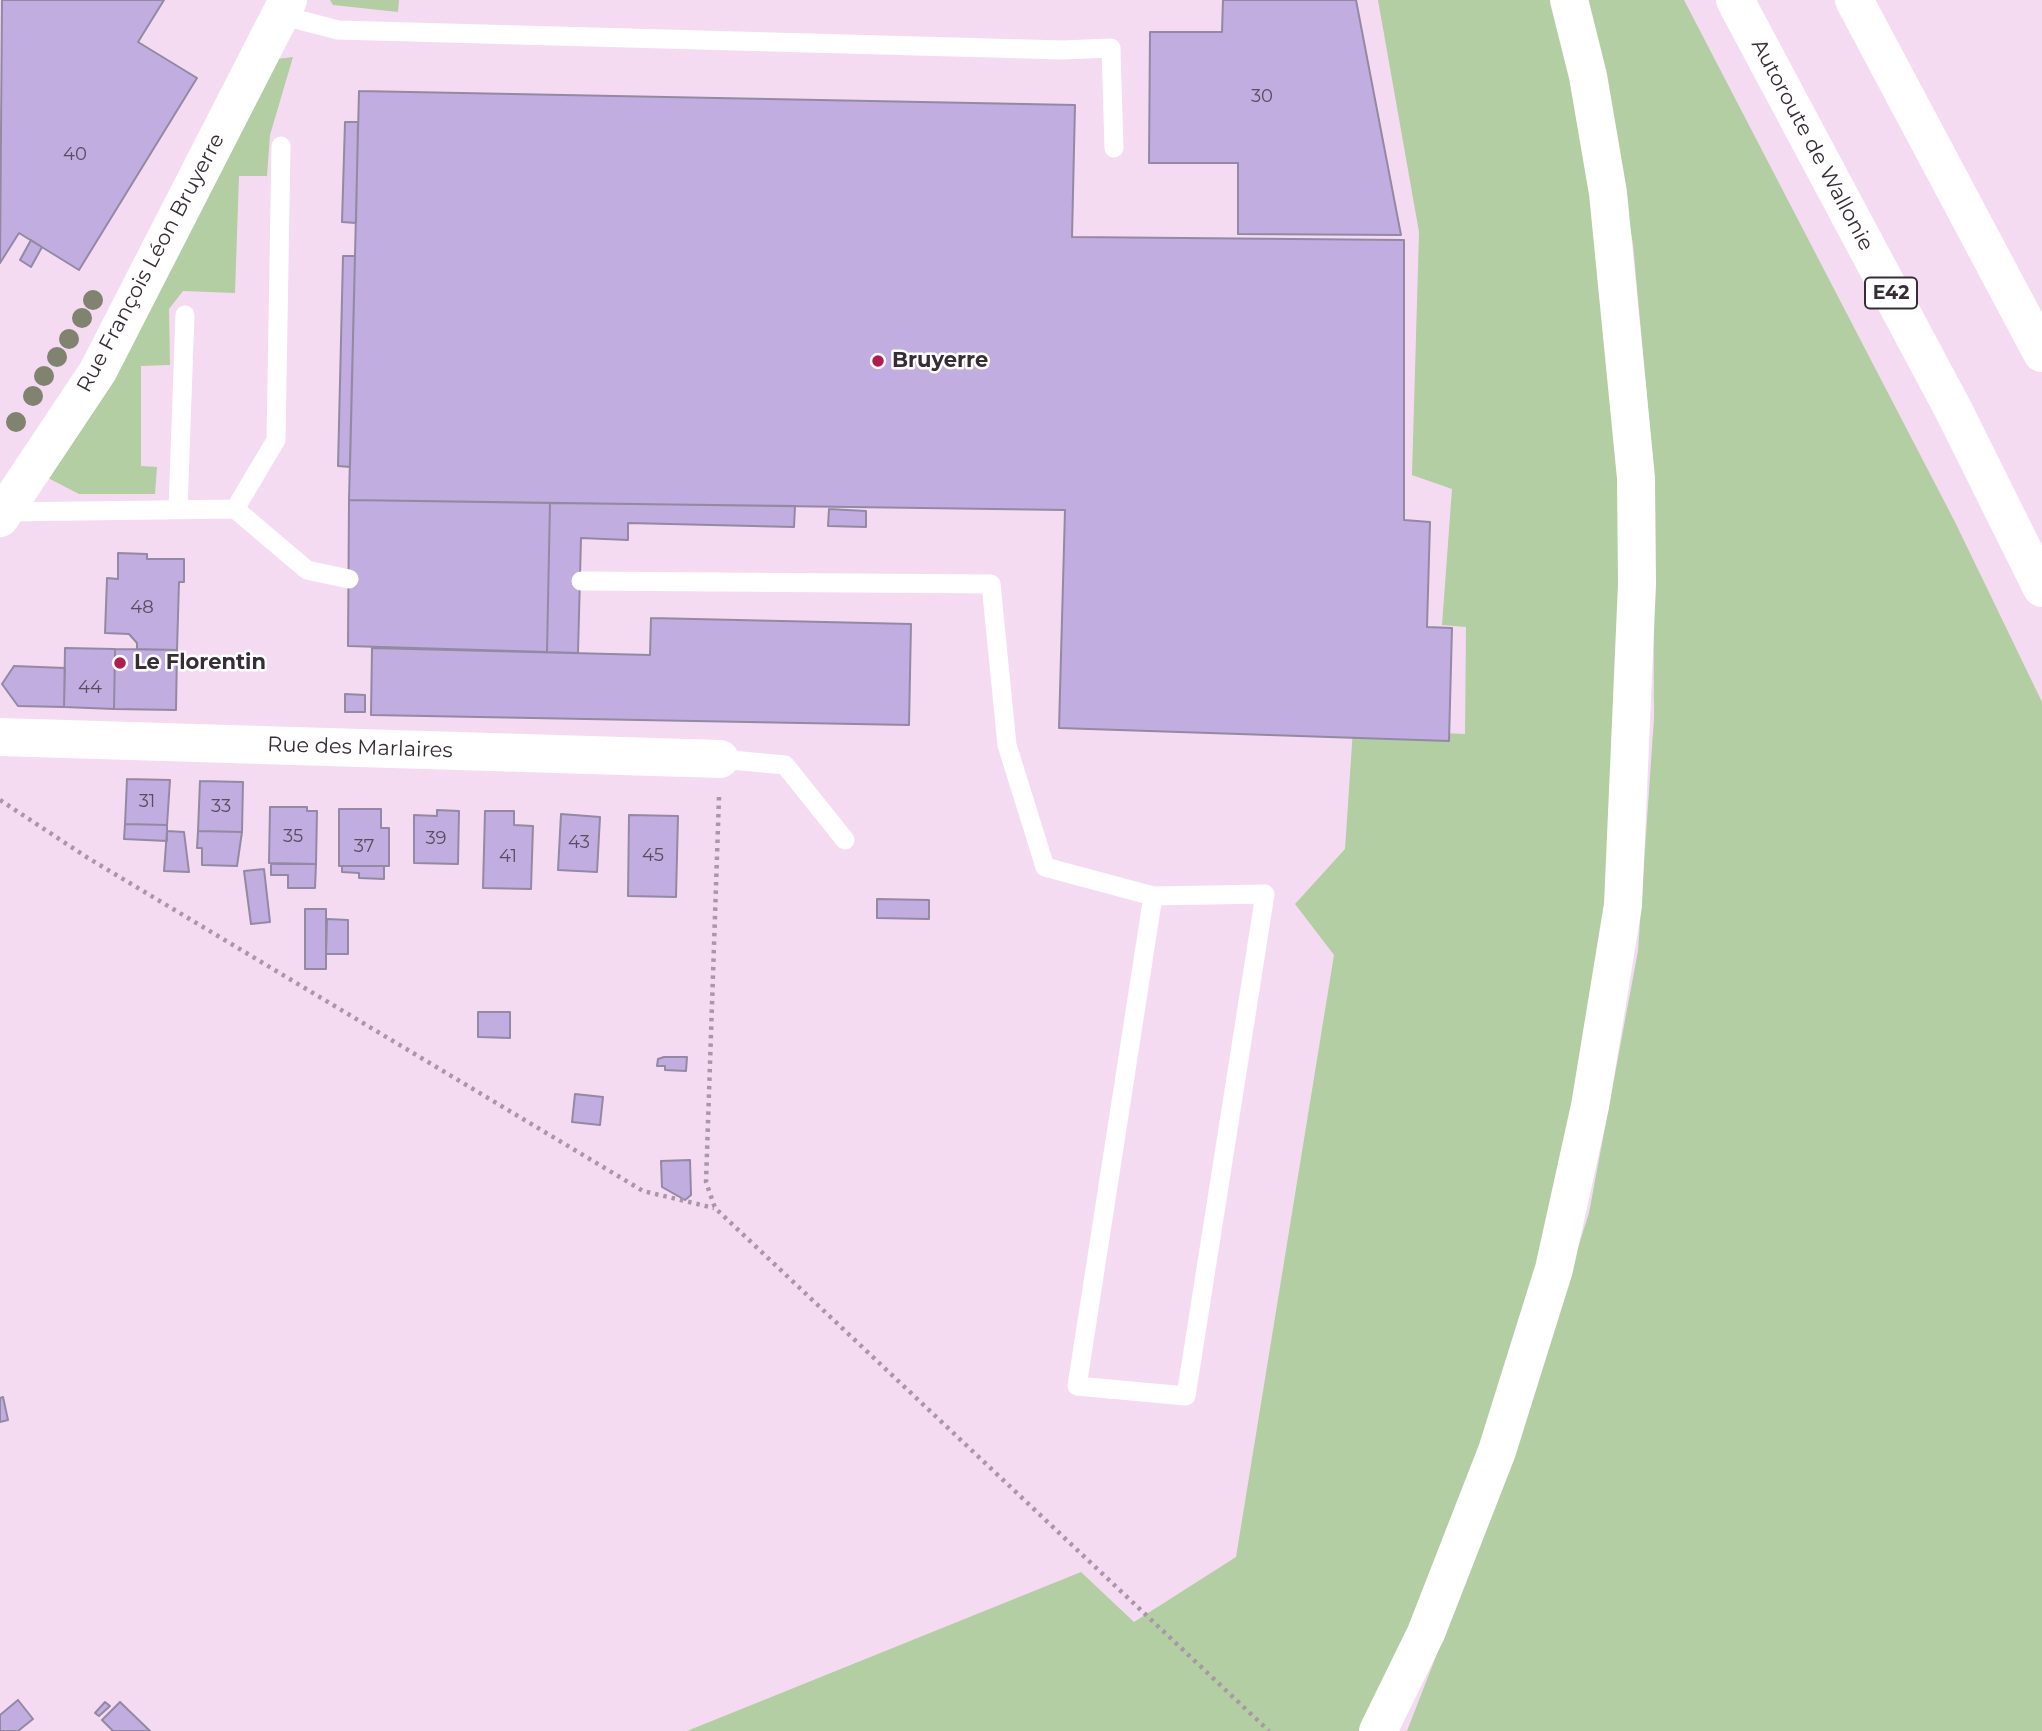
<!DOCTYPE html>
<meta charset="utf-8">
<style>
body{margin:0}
canvas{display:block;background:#f4dbf2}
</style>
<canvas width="2042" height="1731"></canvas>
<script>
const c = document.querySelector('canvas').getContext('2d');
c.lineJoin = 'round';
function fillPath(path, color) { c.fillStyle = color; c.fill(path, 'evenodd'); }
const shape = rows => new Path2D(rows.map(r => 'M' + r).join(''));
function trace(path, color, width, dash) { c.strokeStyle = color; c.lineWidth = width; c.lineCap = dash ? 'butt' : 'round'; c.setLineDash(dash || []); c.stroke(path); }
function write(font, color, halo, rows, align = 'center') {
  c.font = font + ' Montserrat,sans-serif'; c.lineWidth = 5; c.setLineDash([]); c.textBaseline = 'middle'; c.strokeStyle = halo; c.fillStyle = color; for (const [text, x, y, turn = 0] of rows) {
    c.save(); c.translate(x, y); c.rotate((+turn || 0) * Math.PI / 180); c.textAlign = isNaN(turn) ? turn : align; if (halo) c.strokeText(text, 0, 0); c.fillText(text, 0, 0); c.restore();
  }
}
const green = shape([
 [330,0,399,0,398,12,333,5],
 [1378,0,1554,0,1614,245,1637,547,1614,961,1522,1372,1372,1731,687,1731,1081,1572,1134,1622,1236,1557,1334,955,1295,904,1345,849,1353,729,1465,734,1466,627,1442,625,1452,489,1412,475,1419,232],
 [1586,0,1684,0,1955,522,2042,702,2042,1731,1407,1731,1502,1486,1589,1213,1638,951,1654,718,1653,463,1633,244,1604,77],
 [293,57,270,135,267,176,239,176,235,293,183,291,169,309,170,365,141,366,141,466,157,467,155,494,79,494,48,478,277,59]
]);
const building = shape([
 [2,0,164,0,138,42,197,78,79,270,19,233,0,263,2,0],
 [1223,0,1356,0,1401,235,1238,234,1238,163,1149,163,1150,32,1222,32,1223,0],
 [359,91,1075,105,1072,237,1404,240,1404,520,1430,522,1427,627,1452,628,1449,741,1059,728,1065,510,349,500,359,91],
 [345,122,358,122,356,223,342,222,345,122],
 [31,240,42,247,31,267,20,260,31,240],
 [343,256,355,256,350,467,338,466,343,256],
 [349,500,550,503,547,652,348,646,349,500],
 [550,503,795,506,794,527,628,523,628,540,581,538,578,653,547,652,550,503],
 [829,509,866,511,866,527,828,526,829,509],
 [118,553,147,554,147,559,184,559,184,582,179,582,177,650,137,649,137,643,129,634,105,633,107,578,118,579,118,553],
 [651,618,911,624,909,725,371,715,372,648,650,655,651,618],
 [65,648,115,649,114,709,64,707,65,648],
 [115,649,177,650,176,710,114,709,115,649],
 [14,666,65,668,64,707,18,706,2,684,14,666],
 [345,694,365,695,365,712,345,712,345,694],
 [127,779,170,780,167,825,125,824,127,779],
 [200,781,243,782,242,832,198,831,200,781],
 [270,807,307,807,307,811,317,811,316,864,269,863,270,807],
 [339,809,381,809,381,828,389,828,389,866,339,866,339,809],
 [437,810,459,811,458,864,414,863,414,815,437,816,437,810],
 [485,811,514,811,514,825,533,826,531,889,483,888,485,811],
 [561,814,600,817,597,872,558,870,561,814],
 [629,815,678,816,676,897,628,896,629,815],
 [125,824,167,825,167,841,124,839,125,824],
 [167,831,184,832,189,872,164,871,167,831],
 [198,831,242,832,237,866,202,865,202,848,197,848,198,831],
 [271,864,316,864,315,888,288,888,288,875,271,875,271,864],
 [342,866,384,866,384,879,359,878,359,873,342,872,342,866],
 [264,869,270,922,251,924,244,871,264,869],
 [877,899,929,900,929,919,877,918,877,899],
 [305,909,326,909,326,969,305,969,305,909],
 [327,919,348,920,348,954,326,954,327,919],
 [478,1012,510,1012,510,1038,478,1037,478,1012],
 [664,1057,687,1057,686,1071,665,1070,665,1066,657,1066,658,1059,664,1057],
 [575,1094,603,1097,600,1125,572,1122,575,1094],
 [690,1160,691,1195,685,1200,662,1187,661,1161,690,1160],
 [3,1397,8,1420,0,1422,0,1398,3,1397],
 [18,1700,33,1719,18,1731,0,1731,0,1715,18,1700],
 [105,1702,110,1706,99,1716,95,1713,105,1702],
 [120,1702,150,1731,113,1731,102,1720,120,1702]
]);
const path = shape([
 [719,797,706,1182,715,1208,1269,1731],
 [0,800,88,858,643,1191,714,1208]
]);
const service = shape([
 [280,15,338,30,1063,50,1111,48,1114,148],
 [178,509,185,315],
 [235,509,307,570,349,579],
 [4,512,235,509,276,440,281,146],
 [581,581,991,584,1007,745,1045,867,1153,896,1077,1386,1186,1396,1265,894,1153,896],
 [720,759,785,765,845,840]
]);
const minor = shape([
 [0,518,98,371,288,0],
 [0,737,720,759]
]);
const motorway = shape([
 [1735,0,1954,411,2042,588],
 [1854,0,2042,353],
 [1378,1731,1426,1633,1497,1451,1554,1269,1590,1106,1623,905,1637,584,1636,478,1608,193,1588,76,1569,0]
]);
const trees = [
 [93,300],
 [82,318],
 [69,339],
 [57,357],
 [44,376],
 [33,396],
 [16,422]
];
const markers = [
 [878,361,7,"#ae1d4f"],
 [120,663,7,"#ae1d4f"]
];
const numberNames = [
 ["30",1262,97],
 ["40",75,155],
 ["48",142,608],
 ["44",90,688],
 ["31",147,802],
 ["33",221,807],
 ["35",293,837],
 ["39",436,839],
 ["43",579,843],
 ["37",364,847],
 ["45",653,856],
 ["41",508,857]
];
const shields = [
 [1891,293,52]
];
const shieldNames = [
 ["E42",1891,293]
];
const streetNames = [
 ["Autoroute de Wallonie",1812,145,62],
 ["Rue François Léon Bruyerre",151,263,-62],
 ["Rue des Marlaires",360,748,2]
];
const poiNames = [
 ["Bruyerre",892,361],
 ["Le Florentin",134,663]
];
fillPath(green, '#b3cea2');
fillPath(building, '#c1addf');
trace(building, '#9389a3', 2);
trace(path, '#a997a8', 4.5, [3.5, 5]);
trace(service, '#fff', 19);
trace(minor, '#fff', 38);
trace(motorway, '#fff', 38);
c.fillStyle = '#7f8370';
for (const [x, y] of trees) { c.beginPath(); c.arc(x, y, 10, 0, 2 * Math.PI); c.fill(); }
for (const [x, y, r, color] of markers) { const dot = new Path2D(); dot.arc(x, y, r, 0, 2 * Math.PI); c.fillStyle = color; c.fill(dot); trace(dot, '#fff', 2.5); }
write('18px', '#594d60', null, numberNames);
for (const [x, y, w] of shields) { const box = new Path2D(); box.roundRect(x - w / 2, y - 15.5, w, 31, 5); c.fillStyle = '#fff'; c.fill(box); trace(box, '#362d35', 2); }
write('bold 19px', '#362d35', null, shieldNames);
write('21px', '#362d35', '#fff', streetNames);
write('bold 21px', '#362d35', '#fff', poiNames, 'left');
</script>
